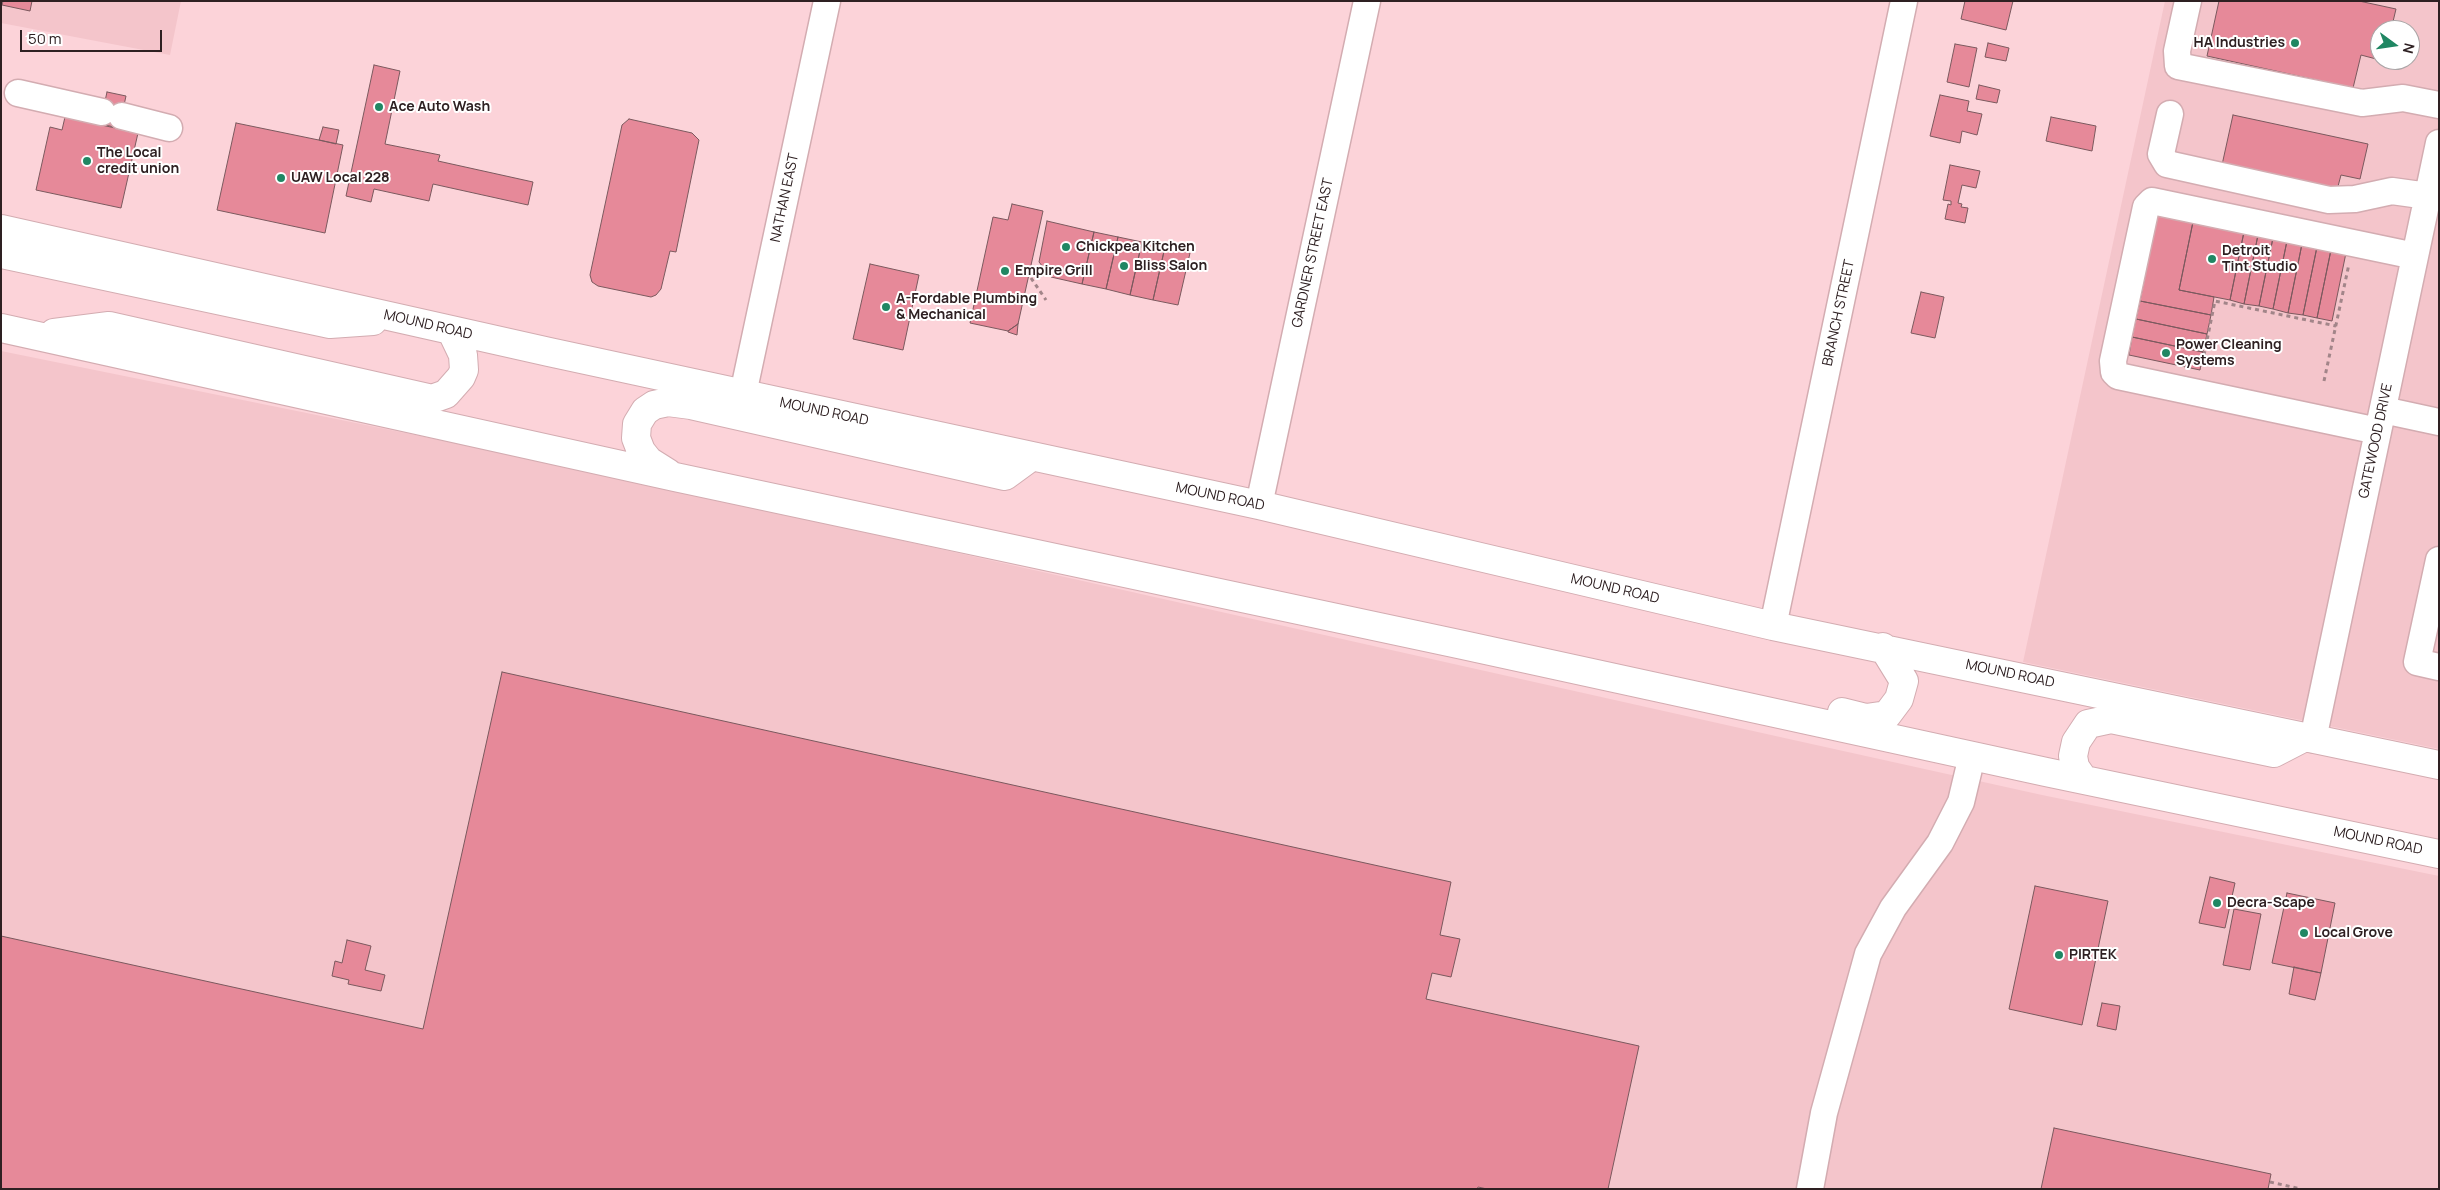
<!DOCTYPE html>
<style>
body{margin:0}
#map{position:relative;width:2440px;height:1190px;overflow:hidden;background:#fcd3d9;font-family:Manrope,sans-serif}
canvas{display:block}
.frame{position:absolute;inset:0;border:2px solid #2e2022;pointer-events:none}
.north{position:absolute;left:2370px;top:20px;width:50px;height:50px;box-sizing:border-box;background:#fff;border:1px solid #aba6a7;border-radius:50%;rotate:104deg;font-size:14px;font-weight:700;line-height:20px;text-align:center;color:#2e2022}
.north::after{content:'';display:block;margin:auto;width:18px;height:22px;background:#208763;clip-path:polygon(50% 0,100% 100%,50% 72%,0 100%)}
.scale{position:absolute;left:20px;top:30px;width:142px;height:22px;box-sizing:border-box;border:2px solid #2e2022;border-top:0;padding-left:6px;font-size:15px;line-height:18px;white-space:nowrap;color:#2e2022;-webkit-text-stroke:4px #fff;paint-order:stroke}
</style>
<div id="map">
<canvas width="2440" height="1190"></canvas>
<div class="frame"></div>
<div class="north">N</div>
<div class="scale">50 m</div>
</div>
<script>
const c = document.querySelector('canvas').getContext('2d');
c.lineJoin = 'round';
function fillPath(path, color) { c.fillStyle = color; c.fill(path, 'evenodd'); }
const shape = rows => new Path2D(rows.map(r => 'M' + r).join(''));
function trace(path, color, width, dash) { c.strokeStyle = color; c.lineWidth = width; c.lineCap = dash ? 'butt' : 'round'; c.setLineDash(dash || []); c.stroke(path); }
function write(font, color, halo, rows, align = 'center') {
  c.font = font + ' Manrope,sans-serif'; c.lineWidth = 4; c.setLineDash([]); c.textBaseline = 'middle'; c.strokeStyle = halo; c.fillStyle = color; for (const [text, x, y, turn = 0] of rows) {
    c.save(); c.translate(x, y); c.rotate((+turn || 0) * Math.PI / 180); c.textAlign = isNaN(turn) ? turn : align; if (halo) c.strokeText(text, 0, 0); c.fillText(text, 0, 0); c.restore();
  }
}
const built = shape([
 [1,1,181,1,170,55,1,23],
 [2165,1,2439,1,2439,749,2023,662],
 [2380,30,2410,30,2410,60,2380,60],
 [1,351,578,468,1780,737,2042,795,2439,876,2439,1189,1,1189]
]);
const building = shape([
 [3,1,32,1,30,11,2,5,3,1],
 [1965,1,2013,1,2006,30,1961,19,1965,1],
 [2219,1,2359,1,2396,9,2391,30,2380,30,2380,60,2361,55,2353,88,2207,56,2219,1],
 [1988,43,2009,48,2006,61,1985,57,1988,43],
 [1955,44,1977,48,1969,87,1947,82,1955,44],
 [374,65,400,71,385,144,440,155,438,161,533,182,528,205,433,184,429,201,374,189,371,202,346,196,374,65],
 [1979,85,2000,90,1997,103,1976,99,1979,85],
 [107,92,126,96,119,128,100,124,107,92],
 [1940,95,1969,101,1967,111,1982,114,1977,135,1962,131,1960,143,1930,136,1940,95],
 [2233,115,2368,144,2360,179,2341,175,2337,190,2222,165,2233,115],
 [65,117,138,133,121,208,36,190,50,127,62,130,65,117],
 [2051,117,2096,126,2092,151,2046,141,2051,117],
 [629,119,692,133,699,140,676,252,670,251,661,289,656,295,651,297,598,286,592,282,590,275,622,125,629,119],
 [236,123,343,145,325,233,217,210,236,123],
 [323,127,339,130,336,144,319,140,323,127],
 [1950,165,1980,171,1976,188,1962,185,1958,203,1962,204,1961,207,1968,208,1965,223,1945,219,1948,204,1951,205,1951,201,1943,200,1950,165],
 [1012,204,1043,211,1018,324,1008,331,970,323,993,217,1008,220,1012,204],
 [2158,209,2194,217,2179,290,2214,297,2211,315,2140,301,2158,209],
 [2194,217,2245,227,2230,300,2179,290,2194,217],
 [1047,221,1094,232,1082,284,1051,277,1039,262,1047,221],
 [2245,227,2259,230,2244,304,2230,300,2245,227],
 [2259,230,2274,233,2259,306,2244,304,2259,230],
 [1094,232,1118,237,1106,289,1082,284,1094,232],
 [2274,233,2288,236,2273,309,2259,306,2274,233],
 [2288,236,2303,239,2288,313,2273,309,2288,236],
 [1118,237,1142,242,1130,295,1106,289,1118,237],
 [2303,239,2318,242,2303,315,2288,313,2303,239],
 [1142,242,1165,247,1153,300,1130,295,1142,242],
 [2318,242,2332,245,2317,318,2303,315,2318,242],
 [2332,245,2347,248,2332,321,2317,318,2332,245],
 [1165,247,1190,253,1178,305,1153,300,1165,247],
 [870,264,919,275,903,350,853,339,870,264],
 [1921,292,1944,297,1935,338,1911,333,1921,292],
 [2140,301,2211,315,2207,334,2136,319,2140,301],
 [2136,319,2207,334,2203,352,2132,337,2136,319],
 [1018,324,1017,335,1008,332,1008,331,1018,324],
 [2132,337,2203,352,2200,370,2129,355,2132,337],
 [502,672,1451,882,1440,935,1460,939,1451,977,1432,973,1426,999,1639,1046,1608,1189,1487,1189,1478,1187,1477,1189,1,1189,1,936,423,1029,502,672],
 [2210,877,2235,883,2225,928,2199,923,2210,877],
 [2035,886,2108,901,2082,1025,2009,1009,2035,886],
 [2287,893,2335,903,2321,973,2272,963,2287,893],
 [2234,909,2261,914,2250,970,2223,965,2234,909],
 [347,940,371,946,365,970,385,975,381,991,348,984,349,980,332,976,335,961,342,963,347,940],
 [2294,967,2321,973,2315,1000,2289,994,2294,967],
 [2102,1003,2120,1006,2116,1030,2097,1026,2102,1003],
 [2054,1128,2271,1174,2268,1189,2041,1189,2054,1128]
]);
const path = shape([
 [1031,278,1046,300],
 [2204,355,2215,301,2336,326],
 [2201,365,2202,365],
 [2324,381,2349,264],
 [2270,1182,2301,1189]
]);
const minor = shape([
 [2188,1,2177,51,2178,66,2362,103,2403,98,2439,105],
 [18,93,102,112],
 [2170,114,2161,154,2167,164,2329,200,2355,199,2392,191,2428,196],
 [122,116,169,128],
 [743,394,827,1],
 [2383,410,2439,422],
 [2378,431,2118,376,2114,372,2113,361,2146,207,2152,201,2415,256],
 [1259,505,1367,1],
 [2439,560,2417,662,2439,667],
 [1773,626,1904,1],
 [2313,739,2439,143],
 [1810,1189,1824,1113,1868,954,1893,908,1940,843,1961,802,1972,756]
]);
const major = shape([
 [1,229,549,352,1259,505,1773,626,2439,765],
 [1,254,330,324,373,321],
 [1,328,675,477,1463,645,2046,772,2439,854],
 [54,333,109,326,432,399,446,394,461,377,464,370,463,355,451,330],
 [668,473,649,461,641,451,636,438,637,424,645,411,654,405,668,402,691,405,1005,476,1031,457],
 [1842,712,1866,718,1887,715,1899,699,1904,681,1883,647],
 [2084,780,2075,767,2073,756,2076,742,2088,724,2111,719,2274,753,2305,737]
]);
const markers = [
 [2295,43,5,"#208763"],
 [379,107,5,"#208763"],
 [87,161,5,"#208763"],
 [281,178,5,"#208763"],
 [1066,247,5,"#208763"],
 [2212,259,5,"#208763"],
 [1124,266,5,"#208763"],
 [1005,271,5,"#208763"],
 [886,307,5,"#208763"],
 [2166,353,5,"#208763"],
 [2217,903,5,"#208763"],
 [2304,933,5,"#208763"],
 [2059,955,5,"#208763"]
];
const poiNames = [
 ["HA Industries",2285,43,"right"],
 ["Ace Auto Wash",389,107],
 ["The Local",97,153],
 ["credit union",97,169],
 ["UAW Local 228",291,178],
 ["Chickpea Kitchen",1076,247],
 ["Detroit",2222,251],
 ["Tint Studio",2222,267],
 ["Bliss Salon",1134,266],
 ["Empire Grill",1015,271],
 ["A-Fordable Plumbing",896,299],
 ["& Mechanical",896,315],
 ["Power Cleaning",2176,345],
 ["Systems",2176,361],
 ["Decra-Scape",2227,903],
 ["Local Grove",2314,933],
 ["PIRTEK",2069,955]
];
const streetNames = [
 ["NATHAN EAST",785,198,-78],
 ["GARDNER STREET EAST",1313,253,-78],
 ["BRANCH STREET",1839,313,-78],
 ["MOUND ROAD",428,325,13],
 ["MOUND ROAD",824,412,12],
 ["GATEWOOD DRIVE",2376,441,-78],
 ["MOUND ROAD",1220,497,12],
 ["MOUND ROAD",1615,589,13],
 ["MOUND ROAD",2010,674,12],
 ["MOUND ROAD",2378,841,12]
];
fillPath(built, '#f4c5cb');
fillPath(building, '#e68999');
trace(building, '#7b595e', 1);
trace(minor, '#d3acb1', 29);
trace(major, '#d3acb1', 30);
trace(path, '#a28589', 3, [4, 4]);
trace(minor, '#fff', 26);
trace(major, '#fff', 28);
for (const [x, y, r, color] of markers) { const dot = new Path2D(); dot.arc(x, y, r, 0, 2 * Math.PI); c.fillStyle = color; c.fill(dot); trace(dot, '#fff', 2); }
write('bold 14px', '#2e2022', '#fff', poiNames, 'left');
write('14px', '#2e2022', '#fff', streetNames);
</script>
